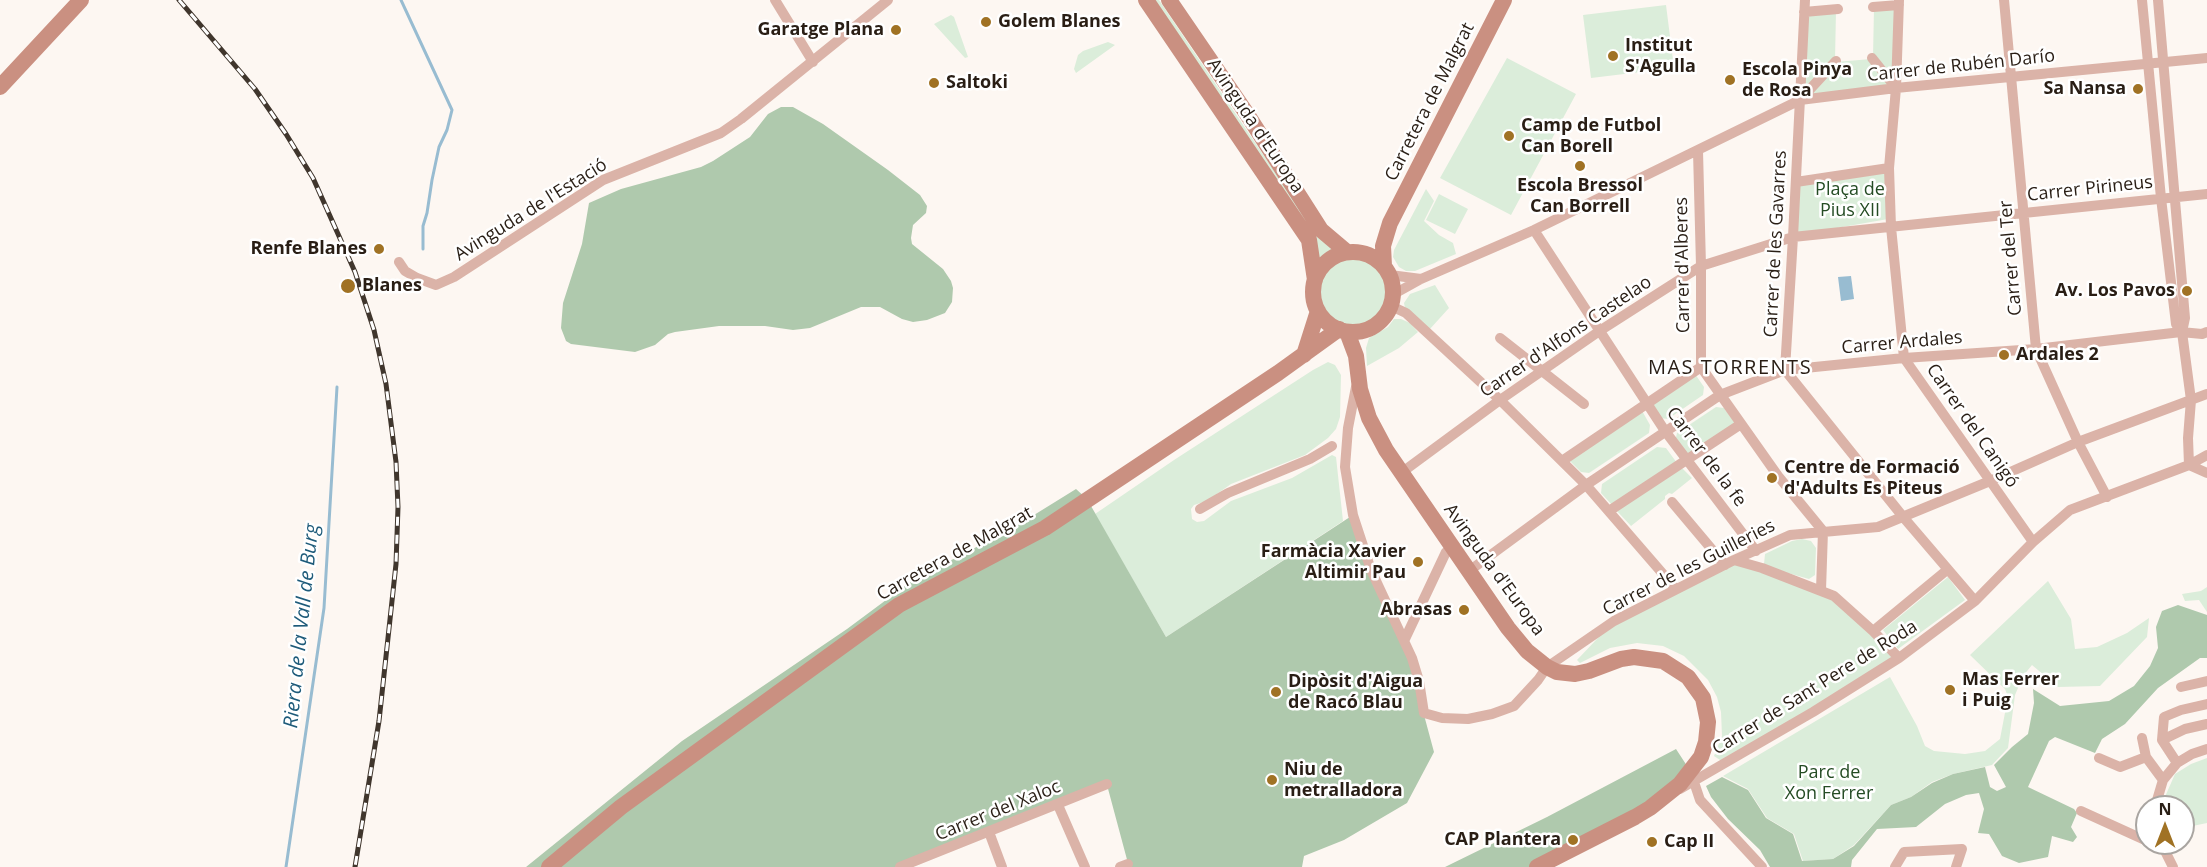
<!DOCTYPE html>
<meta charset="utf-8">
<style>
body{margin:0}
#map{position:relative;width:2207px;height:867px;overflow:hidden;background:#fdf7f2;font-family:"Open Sans",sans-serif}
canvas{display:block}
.north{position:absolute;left:2135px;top:795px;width:60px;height:60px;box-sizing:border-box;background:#fff;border:2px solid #a9a5a1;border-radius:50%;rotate:0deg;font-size:16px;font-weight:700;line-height:24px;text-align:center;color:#291e15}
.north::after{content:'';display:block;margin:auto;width:21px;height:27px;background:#a07224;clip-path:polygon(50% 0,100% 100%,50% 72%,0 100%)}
</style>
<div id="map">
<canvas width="2207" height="867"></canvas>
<div class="north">N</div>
</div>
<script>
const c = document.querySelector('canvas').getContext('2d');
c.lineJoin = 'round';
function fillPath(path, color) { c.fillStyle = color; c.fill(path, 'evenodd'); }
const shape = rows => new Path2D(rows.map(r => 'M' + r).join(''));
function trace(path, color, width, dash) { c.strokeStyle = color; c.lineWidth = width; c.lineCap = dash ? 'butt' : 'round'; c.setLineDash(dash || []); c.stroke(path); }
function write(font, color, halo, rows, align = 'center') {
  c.font = font + ' "Open Sans",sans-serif'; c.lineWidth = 5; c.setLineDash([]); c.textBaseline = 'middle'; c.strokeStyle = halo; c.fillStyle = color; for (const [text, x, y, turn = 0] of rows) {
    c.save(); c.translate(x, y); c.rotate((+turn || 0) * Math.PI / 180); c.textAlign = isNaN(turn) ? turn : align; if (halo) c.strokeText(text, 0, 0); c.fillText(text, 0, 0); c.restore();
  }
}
const green = shape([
 [1151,0,1159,0,1318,236,1333,249,1333,252,1318,263],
 [1666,5,1674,68,1591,78,1583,15],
 [1898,6,1894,83,1873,57,1874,8],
 [1836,11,1835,60,1801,97,1805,13],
 [951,15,954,17,968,57,965,58,934,24],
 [1108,42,1115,45,1076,73,1074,69,1078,55,1083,51],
 [1507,58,1576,94,1511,215,1440,178],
 [1871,59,1892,87,1803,99,1836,62],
 [1889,168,1888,219,1797,235,1799,185],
 [1426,189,1434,201,1424,221,1439,235,1453,243,1456,254,1415,271,1406,271,1399,267,1393,257,1394,250],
 [1439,194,1468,209,1455,234,1426,220],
 '1317 293a35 35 0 1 1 70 0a35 35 0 1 1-70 0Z',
 [1435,285,1449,308,1429,330,1405,308,1404,303,1410,294],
 [1394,319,1401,319,1410,323,1418,332,1399,348,1367,366,1366,348,1369,338,1388,327],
 [1328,362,1335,365,1341,375,1340,417,1336,429,1328,438,1305,455,1231,484,1207,501,1194,505,1191,509,1192,519,1197,522,1204,521,1231,501,1292,478,1332,455,1336,457,1343,521,1166,637,1095,514,1174,460,1313,370],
 [1695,374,1704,387,1703,395,1668,419,1659,418,1651,403],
 [1716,407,1724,408,1735,423,1686,455,1675,442,1677,433],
 [1641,409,1650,425,1649,433,1589,473,1581,472,1567,458],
 [1657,447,1666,448,1677,463,1613,506,1601,493,1602,484],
 [1679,465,1692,478,1672,494,1669,493,1665,496,1665,499,1631,526,1615,509],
 [1802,539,1811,541,1816,548,1815,575,1809,579,1770,568,1764,564,1765,554,1792,541],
 [1734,561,1821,590,1899,658,1726,764,1714,756,1722,736,1721,712,1717,697,1708,680,1684,656,1663,646,1637,643,1610,648,1580,663,1577,660,1614,621],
 [1948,577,1965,600,1898,649,1883,630],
 [2048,581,2071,619,2075,649,2097,647,2127,633,2149,618,2147,637,2100,686,2058,687,2032,665,2023,676,2015,695,2008,748,1992,765,1953,774,1932,782,1911,797,1891,805,1854,845,1833,859,1803,861,1794,834,1767,818,1748,789,1723,776,1890,677,1917,726,1925,746,1934,751,1965,754,1985,751,2000,739,2008,697,2005,689,1970,655],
 [2207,587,2207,612,2199,600,2185,601,2182,594,2201,591],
 [2207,758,2207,823,2183,828,2183,807,2162,807,2164,799,2175,774,2191,764]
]);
const forest = shape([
 [781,107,793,107,823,124,888,170,920,195,927,206,926,213,913,225,911,238,912,244,943,269,951,281,953,288,952,302,945,313,927,320,913,322,902,319,880,307,861,307,810,328,793,330,765,326,719,326,675,332,668,334,655,345,635,352,571,344,566,341,561,328,563,303,582,244,589,203,621,189,701,167,713,161,750,137,768,114],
 [1076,489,1087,499,1166,637,1353,515,1404,641,1434,752,1407,803,1344,840,1304,856,1302,867,1129,867,1107,785,900,867,526,867,682,741,847,629,913,580,1013,528],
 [2178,605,2207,615,2207,658,2200,658,2158,688,2125,724,2102,739,2095,753,2055,737,2049,741,2028,787,2074,809,2077,813,2071,827,2077,837,2073,842,2052,836,2048,857,2019,863,2002,856,1989,834,1978,833,1984,809,1979,793,1966,795,1945,804,1916,827,1877,829,1852,860,1851,867,1770,867,1760,850,1728,819,1711,797,1706,786,1722,777,1748,790,1766,818,1793,834,1802,861,1833,859,1854,846,1891,805,1911,797,1932,783,1953,774,1985,767,1990,787,1997,791,2006,787,1994,765,2012,747,2028,734,2034,703,2033,689,2060,706,2109,701,2134,686,2150,666,2158,648,2156,627,2162,611],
 [1676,749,1691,772,1669,797,1537,867,1445,867,1547,817]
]);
const water = shape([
 [1851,276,1854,299,1841,301,1838,277]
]);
const stream = shape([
 [401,0,452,110,447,130,439,147,432,180,427,213,423,226,423,249],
 [286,867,324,608,337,387]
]);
const street = shape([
 [775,0,813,62],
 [1805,0,1793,237,1785,370,1904,518,1975,601],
 [1899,0,1896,88,1889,168,1891,227,1904,358,2033,542],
 [2004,0,2036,349,2078,442,2107,497],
 [2142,0,2161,198,2176,324,2181,332],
 [2158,0,2185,318,2182,332,2191,400,2188,438,2189,465,2207,473],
 [1873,7,1899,5],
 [1804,12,1838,9],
 [1872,58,1896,88],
 [1800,100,1836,61],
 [1698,151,1701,266,1701,367,1778,476,1823,531,1821,590],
 [1796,182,1889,168],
 [1534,230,1665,431,1756,551],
 [399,262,405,271,417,278,436,285,454,277,603,180,721,133,741,119,888,0],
 [1390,275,1421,279],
 [1394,294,1421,279,1534,230,1800,100,1896,88,2207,58],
 [1391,306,1406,313,1500,400,1586,485,1676,589],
 [1500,338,1584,404],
 [1356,387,1348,428,1345,467,1353,515,1371,570,1412,658,1419,681,1424,713,1442,718,1468,719,1492,714,1514,706,1538,680,1547,667,1614,621,1734,560,1790,535,1878,527,1990,481,2078,442,2207,394],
 [1562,461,1701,367],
 [1401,473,1500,400,1601,330,1701,266,1793,237,2207,194],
 [1672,502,1725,565],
 [1200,509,1228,493,1310,459,1332,446],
 [1609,511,1741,424],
 [1734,560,1762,568,1834,596,1873,631,1899,658],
 [1469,571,1586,485,1720,395,1785,370,1904,358,2036,349,2181,332,2202,334,2207,332],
 [1873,631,1947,570],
 [1404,641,1446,552,1453,548],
 [2181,687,2207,681],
 [2142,738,2146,757,2163,780],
 [2162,740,2185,729,2207,724],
 [2099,758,2120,767,2146,757],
 [2177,763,2162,740,2164,717,2181,710,2207,704],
 [1692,776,1700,800,1762,867],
 [1680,789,1813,712,1899,658,1975,601,2033,542,2070,510,2189,465,2207,455],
 [1058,805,1085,867],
 [2155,807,2163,780,2177,763,2192,754,2207,749],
 [2081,811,2147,841],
 [989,832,1002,867],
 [2161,843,2173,867],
 [900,867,1107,784],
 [1120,867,1128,864],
 [1895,867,1904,852,1962,849,1956,867]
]);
const secondary = shape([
 [1146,0,1309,240,1315,280],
 [1169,0,1247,114,1321,230,1347,252],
 [0,87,81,0],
 '1313 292a40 40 0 1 1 80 0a40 40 0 1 1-80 0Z',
 [1384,266,1383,246,1390,223,1504,0],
 [1347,332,1356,356,1360,389,1369,418,1386,450,1508,628,1527,651,1547,667,1557,672,1575,674,1589,671,1621,659,1634,657,1663,661,1688,677,1703,698,1708,722,1706,742,1701,757,1680,784,1650,808,1635,817,1537,867],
 [1304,355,1318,311],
 [549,867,621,807,899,605,1045,528,1278,373,1339,329]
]);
const rail = shape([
 [179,0,255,89,286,134,313,178,355,272,374,330,386,384,396,462,398,507,396,564,379,721,355,867]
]);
const markers = [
 [986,22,6,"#a07224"],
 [896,30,6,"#a07224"],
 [1613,56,6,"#a07224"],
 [1730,80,6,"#a07224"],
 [934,83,6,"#a07224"],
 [2138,89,6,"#a07224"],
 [1509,136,6,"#a07224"],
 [1580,166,6,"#a07224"],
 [379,249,6,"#a07224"],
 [348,286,8,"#a07224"],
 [2187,291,6,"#a07224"],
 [2004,355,6,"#a07224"],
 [1772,478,6,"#a07224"],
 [1418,562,6,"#a07224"],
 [1464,610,6,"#a07224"],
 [1950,690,6,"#a07224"],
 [1276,692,6,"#a07224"],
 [1272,780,6,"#a07224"],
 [1573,840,6,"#a07224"],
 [1652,842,6,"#a07224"]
];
const poiNames = [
 ["Golem Blanes",998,22],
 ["Garatge Plana",884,30,"right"],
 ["Institut",1625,46],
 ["S'Agulla",1625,67],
 ["Escola Pinya",1742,70],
 ["de Rosa",1742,91],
 ["Saltoki",946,83],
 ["Sa Nansa",2126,89,"right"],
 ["Camp de Futbol",1521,126],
 ["Can Borell",1521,147],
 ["Escola Bressol",1580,186,"center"],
 ["Can Borrell",1580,207,"center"],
 ["Renfe Blanes",367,249,"right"],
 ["Blanes",362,286],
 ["Av. Los Pavos",2175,291,"right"],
 ["Ardales 2",2016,355],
 ["Centre de Formació",1784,468],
 ["d'Adults Es Piteus",1784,489],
 ["Farmàcia Xavier",1406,552,"right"],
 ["Altimir Pau",1406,573,"right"],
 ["Abrasas",1452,610,"right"],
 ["Mas Ferrer",1962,680],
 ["i Puig",1962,701],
 ["Dipòsit d'Aigua",1288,682],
 ["de Racó Blau",1288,703],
 ["Niu de",1284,770],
 ["metralladora",1284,791],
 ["CAP Plantera",1561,840,"right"],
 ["Cap II",1664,842]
];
const streetNames = [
 ["Carrer de Rubén Darío",1961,66,-6],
 ["Carretera de Malgrat",1430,102,-63],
 ["Avinguda d'Europa",1255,126,56],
 ["Carrer Pirineus",2090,189,-6],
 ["Avinguda de l'Estació",531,210,-32],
 ["Carrer de les Gavarres",1776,244,-87],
 ["Carrer del Ter",2011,258,-95],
 ["Carrer d'Alberes",1683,265,-91],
 ["Carrer d'Alfons Castelao",1566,337,-34],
 ["Carrer Ardales",1902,343,-5],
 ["Carrer del Canigó",1972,426,55],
 ["Carrer de la fe",1706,457,53],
 ["Carretera de Malgrat",955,554,-29],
 ["Carrer de les Guilleries",1689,568,-27],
 ["Avinguda d'Europa",1494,570,54],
 ["Carrer de Sant Pere de Roda",1815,688,-32],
 ["Carrer del Xaloc",998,811,-22]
];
const parkNames = [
 ["Plaça de",1850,190],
 ["Pius XII",1850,211],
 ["Parc de",1829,773],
 ["Xon Ferrer",1829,794]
];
const neighbourhoodNames = [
 ["MAS TORRENTS",1730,368]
];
const waterNames = [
 ["Riera de la Vall de Burg",302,626,-84]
];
fillPath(green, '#dbedda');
fillPath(forest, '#afc9ad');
fillPath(water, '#98bcd1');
trace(stream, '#98bcd1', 3);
trace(street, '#dbb3a8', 10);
trace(secondary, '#ca9081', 16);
trace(rail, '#40362d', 5);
trace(rail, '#fff', 3, [9]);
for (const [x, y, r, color] of markers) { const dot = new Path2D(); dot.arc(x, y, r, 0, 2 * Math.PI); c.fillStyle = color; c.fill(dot); trace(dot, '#fff', 2); }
write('bold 18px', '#291e15', '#fff', poiNames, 'left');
write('18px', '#291e15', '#fff', streetNames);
write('18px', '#254c24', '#fff', parkNames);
c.letterSpacing = '1.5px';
write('20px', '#291e15', '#fff', neighbourhoodNames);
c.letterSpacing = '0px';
write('italic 20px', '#1e5b7a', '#fff', waterNames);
</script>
